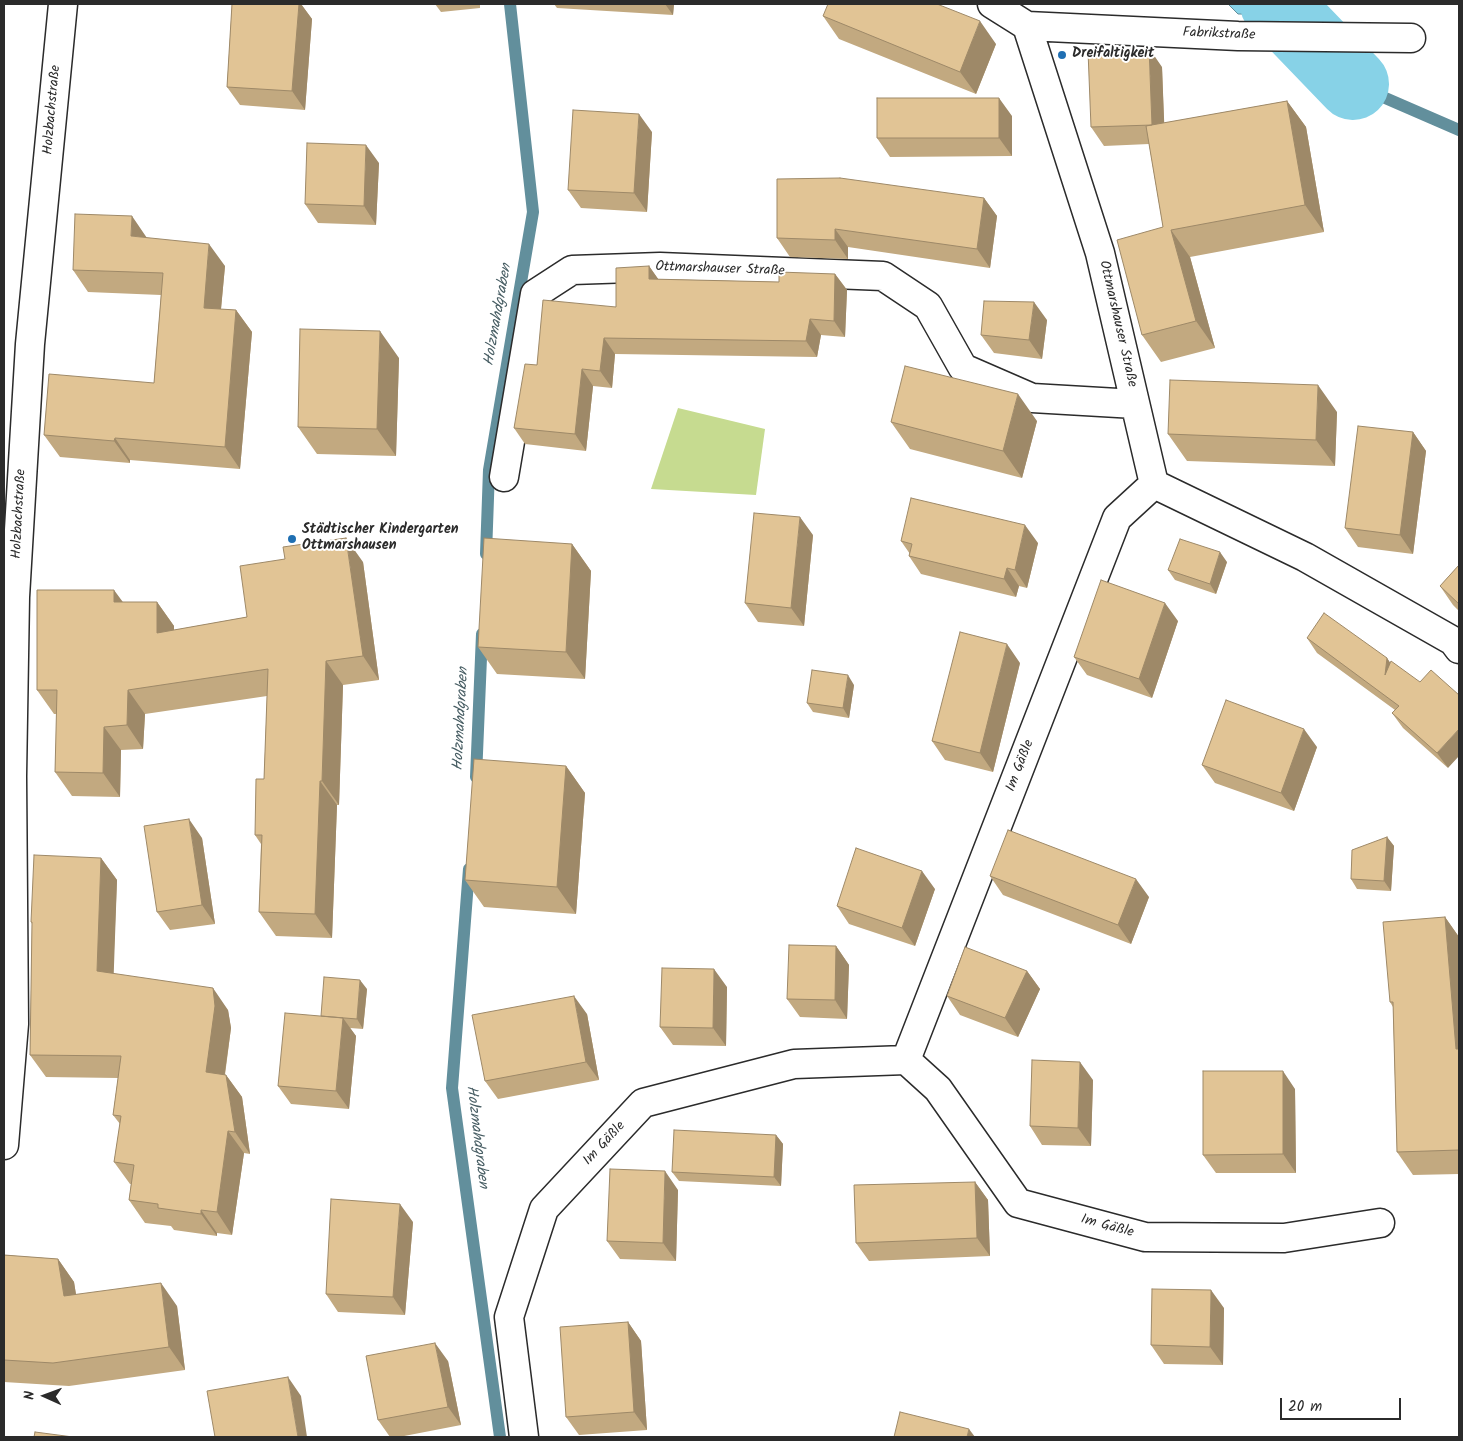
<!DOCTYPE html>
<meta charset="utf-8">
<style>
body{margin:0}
#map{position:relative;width:1463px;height:1441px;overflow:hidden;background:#fff;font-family:Kalam,sans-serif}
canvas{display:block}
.frame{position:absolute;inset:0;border:5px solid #2b2b2b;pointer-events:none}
.north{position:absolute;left:20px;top:1371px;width:50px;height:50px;-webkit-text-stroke:4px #fff;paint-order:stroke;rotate:272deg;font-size:14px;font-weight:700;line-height:20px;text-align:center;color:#2b2b2b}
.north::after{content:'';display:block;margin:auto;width:18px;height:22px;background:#2b2b2b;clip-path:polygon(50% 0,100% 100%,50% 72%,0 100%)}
.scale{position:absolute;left:1280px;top:1398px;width:121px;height:22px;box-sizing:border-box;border:2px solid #2b2b2b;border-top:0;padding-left:6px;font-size:15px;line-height:18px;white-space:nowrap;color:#2b2b2b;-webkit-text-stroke:4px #fff;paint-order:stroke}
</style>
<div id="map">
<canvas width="1463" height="1441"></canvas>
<div class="frame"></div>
<div class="north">N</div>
<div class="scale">20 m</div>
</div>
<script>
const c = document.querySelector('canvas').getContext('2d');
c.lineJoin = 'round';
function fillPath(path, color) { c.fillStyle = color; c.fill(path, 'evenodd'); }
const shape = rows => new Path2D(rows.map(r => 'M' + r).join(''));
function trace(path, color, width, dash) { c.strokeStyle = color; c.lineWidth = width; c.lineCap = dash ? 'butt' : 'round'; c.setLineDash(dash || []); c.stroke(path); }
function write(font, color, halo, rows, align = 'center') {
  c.font = font + ' Kalam,sans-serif'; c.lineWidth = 4; c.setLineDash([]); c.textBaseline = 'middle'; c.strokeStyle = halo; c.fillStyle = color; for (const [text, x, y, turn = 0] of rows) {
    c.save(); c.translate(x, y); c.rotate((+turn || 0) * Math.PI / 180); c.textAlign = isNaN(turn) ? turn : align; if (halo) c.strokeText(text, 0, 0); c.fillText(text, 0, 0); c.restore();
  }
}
const green = shape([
 [678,408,765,429,756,495,651,489]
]);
const water = shape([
 [1228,4,1296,4,1306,15,1238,14,1228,4]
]);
const stream = shape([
 [1353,84,1459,130],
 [486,554,489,470,533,212,510,4],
 [476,777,482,634],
 [469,869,452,1088,500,1437]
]);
const river = shape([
 [1276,4,1353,84]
]);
const minor = shape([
 [992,4,1027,26,1100,253,1154,484,1305,557,1453,641,1459,649],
 [1027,26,1238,36,1411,38],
 [504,477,535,294,572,270,660,267,883,276,928,306,963,368,1032,398,1135,404],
 [906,1060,938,1089,1018,1203,1145,1237,1284,1238,1380,1223],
 [4,1145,14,1024,12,776,15,597,30,344,63,4],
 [524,1437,509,1317,544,1209,643,1103,794,1064,906,1060,1117,518,1154,484]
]);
const wall = shape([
 [232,4,301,4,312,19,305,110,240,105,227,87],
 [435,4,480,4,480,8,441,12],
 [554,4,674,4,673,15,557,8],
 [823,16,996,44,976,94,839,39],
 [1162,67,1164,123,1287,101,1306,127,1324,232,1190,257,1215,348,1161,362,1142,335,1163,227,1149,144,1104,146,1091,127],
 [1012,116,1012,156,890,157,877,138],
 [652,132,647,212,581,208,568,190],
 [379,163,376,225,318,223,305,204],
 [984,198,997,216,990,268,848,247,848,259,790,257,777,238],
 [147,238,225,266,221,309,236,310,252,332,240,469,130,460,130,463,60,457,44,435,154,383,161,295,88,292,73,270],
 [649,266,658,279,779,282,835,274,847,290,845,337,821,335,817,357,615,354,612,388,593,386,586,451,525,444,514,428,537,365,616,307],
 [1047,320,1042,359,994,353,981,335],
 [399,358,396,456,317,454,298,427],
 [1337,412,1335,466,1187,461,1168,434],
 [1037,421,1022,478,910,449,891,422],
 [1413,432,1426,451,1413,554,1358,547,1345,528],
 [813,535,804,626,758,622,745,603],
 [901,541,1038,543,1027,588,1019,586,1016,597,921,574,909,556,910,554],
 [572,544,591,571,585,679,497,674,478,647],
 [363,562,379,680,343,685,339,805,337,805,332,938,276,936,259,912,261,844,255,835,264,779,267,696,145,714,143,749,121,750,120,797,72,796,55,772,57,714,54,714,37,690,122,602,157,602,174,626,174,630,247,617],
 [1227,562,1216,594,1175,580,1168,570],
 [1459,565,1459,611,1453,605,1440,586],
 [1178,621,1152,698,1087,675,1074,657],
 [1307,638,1387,658,1448,768,1403,728,1392,713,1395,710,1317,653],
 [1020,663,993,772,945,760,932,741],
 [854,685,849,718,813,712,807,703],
 [1317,747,1294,811,1215,783,1202,765],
 [566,766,585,793,576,914,484,907,465,880],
 [1387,837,1394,846,1391,891,1357,889,1351,879],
 [202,838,215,924,170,930,157,912],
 [101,858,117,880,113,974,228,1010,231,1028,225,1075,226,1075,242,1097,250,1154,244,1153,232,1235,217,1233,217,1236,174,1230,171,1226,145,1223,129,1200,131,1184,130,1184,114,1162,120,1124,113,1115,118,1078,46,1077,30,1055,32,924,31,922],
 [990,876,1149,897,1131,944,1003,895],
 [935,889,915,946,849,924,837,906],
 [1445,917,1459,937,1459,1174,1413,1175,1397,1152,1393,1007,1390,1002],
 [836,946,849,965,847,1019,800,1017,787,999],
 [1027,971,1040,989,1018,1037,960,1015,947,996],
 [727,987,726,1046,673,1045,660,1027],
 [367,989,363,1029,350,1028,356,1036,349,1109,291,1104,278,1086],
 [587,1014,599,1080,498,1099,485,1081],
 [1093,1080,1091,1146,1042,1145,1030,1126],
 [1295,1089,1296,1173,1216,1173,1203,1155],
 [776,1135,783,1144,781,1186,679,1181,672,1172],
 [975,1182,988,1200,990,1256,869,1261,856,1243],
 [678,1190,676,1261,620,1259,607,1241],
 [413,1222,405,1315,338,1312,326,1294],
 [4,1255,58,1259,74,1282,76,1295,177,1306,185,1370,69,1386,4,1382],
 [1224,1308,1223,1365,1164,1364,1151,1345],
 [628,1322,641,1341,647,1430,579,1435,566,1417],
 [448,1361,461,1425,399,1437,390,1437,378,1420]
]);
const shadedWall = shape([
 [299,4,301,4,312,19,305,110,292,91],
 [665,4,674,4,673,15],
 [980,21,996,44,976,94,960,72],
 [1149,48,1162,67,1165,143,1152,125],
 [999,98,1012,116,1012,156,999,138],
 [1287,101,1306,127,1324,232,1305,205],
 [639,114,652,132,647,212,634,193],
 [366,145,379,163,376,225,364,206],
 [984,198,997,216,990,268,977,249],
 [132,216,147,238,131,236],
 [835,229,848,247,848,259,835,240],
 [1171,230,1190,257,1215,348,1196,321],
 [209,244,225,266,219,330,204,308],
 [649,266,661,283,649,279],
 [835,274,847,290,845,337,834,321],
 [1034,302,1047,320,1042,359,1029,340],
 [236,310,252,332,240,469,225,447],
 [810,319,821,335,817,357,806,341],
 [380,331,399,358,396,456,377,429],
 [604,338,615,354,612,388,600,371],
 [582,369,593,386,586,451,575,434],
 [1318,385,1337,412,1335,466,1316,440],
 [1018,394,1037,421,1022,478,1003,451],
 [1413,432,1426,451,1413,554,1400,535],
 [115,438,130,460,130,463,114,441],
 [800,517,813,535,804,626,791,608],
 [1025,525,1038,543,1027,588,1015,570],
 [346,538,363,562,379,680,363,656],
 [572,544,591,571,585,679,566,652],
 [1220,552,1227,562,1216,594,1210,584],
 [1007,568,1019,586,1016,597,1004,579],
 [114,590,131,613,114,602],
 [157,602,174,626,174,657,157,633],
 [1165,603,1178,621,1152,698,1139,679],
 [1007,644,1020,663,993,772,980,753],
 [1387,658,1398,674,1385,675],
 [326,661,343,685,339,805,322,781],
 [848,675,854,685,849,718,843,708],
 [128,690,145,714,143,749,127,725],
 [104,727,121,750,120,797,103,773],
 [1304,729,1317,747,1294,811,1281,793],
 [1459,729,1459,756,1448,768,1437,753],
 [566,766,585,793,576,914,557,887],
 [320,781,337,805,332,938,315,914],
 [189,819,202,838,215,924,202,905],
 [1387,837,1394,846,1391,891,1384,881],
 [101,858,117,880,113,994,97,971],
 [922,871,935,889,915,946,902,928],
 [1136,879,1149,897,1131,944,1118,925],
 [1445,917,1459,937,1459,1053,1456,1049],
 [836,946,849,965,847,1019,835,1000],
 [714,969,727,987,726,1046,713,1028],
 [1027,971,1040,989,1018,1037,1005,1018],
 [360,980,367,989,363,1029,357,1019],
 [213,988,228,1010,231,1028,222,1094,206,1072],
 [574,996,587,1014,599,1080,586,1062],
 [343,1018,356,1036,349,1109,336,1091],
 [1080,1062,1093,1080,1091,1146,1078,1128],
 [1283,1071,1295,1089,1296,1173,1283,1154],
 [226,1075,242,1097,250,1154,235,1132],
 [228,1131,244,1153,232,1235,217,1212],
 [776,1135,783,1144,781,1186,774,1177],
 [665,1171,678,1190,676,1261,663,1243],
 [975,1182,988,1200,990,1256,977,1238],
 [400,1204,413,1222,405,1315,393,1297],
 [201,1210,217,1233,217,1236,201,1214],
 [58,1259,74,1282,80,1319,64,1296],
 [161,1283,177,1306,185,1370,169,1347],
 [1211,1290,1224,1308,1223,1365,1210,1347],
 [628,1322,641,1341,647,1430,634,1412],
 [435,1343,448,1361,461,1425,448,1407],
 [288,1377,301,1396,307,1437,298,1437],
 [969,1429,975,1437,967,1437]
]);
const building = shape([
 [232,4,299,4,292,91,227,87,232,4],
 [828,4,937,4,980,21,960,72,823,16,828,4],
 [1149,48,1152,125,1091,127,1088,51,1149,48],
 [877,98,999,98,999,138,877,138,877,98],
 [1287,101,1305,205,1171,230,1196,321,1142,335,1117,240,1163,227,1146,126,1287,101],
 [573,110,639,114,634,193,568,190,573,110],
 [307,143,366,145,364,206,305,204,307,143],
 [840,178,984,198,977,249,835,229,835,240,777,238,777,179,840,178],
 [75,214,132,216,131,236,209,244,204,308,236,310,225,447,115,438,114,441,44,435,49,374,154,383,163,273,73,270,75,214],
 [649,266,649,279,779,282,779,272,835,274,834,321,810,319,806,341,604,338,600,371,582,369,575,434,514,428,525,364,537,365,543,300,616,307,616,268,649,266],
 [984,301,1034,302,1029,340,981,335,984,301],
 [300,329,380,331,377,429,298,427,300,329],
 [905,366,1018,394,1003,451,891,422,905,366],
 [1170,380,1318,385,1316,440,1168,434,1170,380],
 [1358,426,1413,432,1400,535,1345,528,1358,426],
 [911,498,1025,525,1015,570,1007,568,1004,579,909,556,912,544,901,541,911,498],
 [754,513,800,517,791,608,745,603,754,513],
 [346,538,363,656,326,661,322,781,320,781,315,914,259,912,262,835,255,835,256,779,264,779,268,669,128,690,127,725,104,727,103,773,55,772,57,690,37,690,37,590,114,590,114,602,157,602,157,633,247,617,240,566,285,559,283,547,346,538],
 [484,538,572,544,566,652,478,647,484,538],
 [1180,539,1220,552,1210,584,1168,570,1180,539],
 [1459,565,1459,604,1440,586,1459,565],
 [1101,580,1165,603,1139,679,1074,657,1101,580],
 [1324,613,1387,658,1385,675,1391,661,1420,682,1431,670,1459,695,1459,729,1437,753,1392,713,1399,706,1307,638,1324,613],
 [960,632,1007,644,980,753,932,741,960,632],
 [812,670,848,675,843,708,807,703,812,670],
 [1226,700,1304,729,1281,793,1202,765,1226,700],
 [474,759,566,766,557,887,465,880,474,759],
 [189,819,202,905,157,912,144,826,189,819],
 [1008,830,1136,879,1118,925,990,876,1008,830],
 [1387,837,1384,881,1351,879,1352,850,1387,837],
 [856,848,922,871,902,928,837,906,856,848],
 [34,855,101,858,97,971,213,988,215,1006,206,1072,226,1075,235,1132,228,1131,217,1212,201,1210,201,1214,158,1208,158,1204,129,1200,134,1165,114,1162,121,1116,113,1115,121,1056,30,1055,32,922,31,922,34,855],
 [1445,917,1456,1049,1459,1049,1459,1150,1397,1152,1393,1002,1390,1002,1383,922,1445,917],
 [789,945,836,946,835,1000,787,999,789,945],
 [965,947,1027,971,1005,1018,947,996,965,947],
 [662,968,714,969,713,1028,660,1027,662,968],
 [324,977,360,980,357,1019,321,1016,324,977],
 [574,996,586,1062,485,1081,472,1015,574,996],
 [285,1013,343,1018,336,1091,278,1086,285,1013],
 [1032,1060,1080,1062,1078,1128,1030,1126,1032,1060],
 [1203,1071,1283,1071,1283,1154,1203,1155,1203,1071],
 [674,1130,776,1135,774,1177,672,1172,674,1130],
 [610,1169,665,1171,663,1243,607,1241,610,1169],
 [975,1182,977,1238,856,1243,854,1185,975,1182],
 [331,1199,400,1204,393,1297,326,1294,331,1199],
 [4,1255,58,1259,64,1296,161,1283,169,1347,53,1363,4,1360,4,1255],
 [1152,1289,1211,1290,1210,1347,1151,1345,1152,1289],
 [628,1322,634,1412,566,1417,560,1327,628,1322],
 [435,1343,448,1407,378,1420,366,1356,435,1343],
 [288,1377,298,1437,215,1437,207,1391,288,1377],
 [900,1412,969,1429,967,1437,894,1437,900,1412],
 [35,1432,73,1437,34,1437,35,1432]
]);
const markers = [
 [1062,55,5,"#1f6fb2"],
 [292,539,5,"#1f6fb2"]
];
const streetNames = [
 ["Fabrikstraße",1219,35,2],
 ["Holzbachstraße",53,110,-85],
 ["Ottmarshauser Straße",720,270,2],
 ["Ottmarshauser Straße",1117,324,77],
 ["Holzbachstraße",20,514,-87],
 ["Im Gäßle",1021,766,-69],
 ["Im Gäßle",605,1144,-47],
 ["Im Gäßle",1107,1227,15]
];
const poiNames = [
 ["Dreifaltigkeit",1072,55],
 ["Städtischer Kindergarten",302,531],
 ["Ottmarshausen",302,547]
];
const waterNames = [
 ["Holzmahdgraben",499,315,-80],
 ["Holzmahdgraben",462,719,-87],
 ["Holzmahdgraben",476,1137,83]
];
fillPath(green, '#c6db90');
fillPath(water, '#87d2e7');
trace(water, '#628f9c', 1);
trace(stream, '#628f9c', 12);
trace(river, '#87d2e7', 72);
trace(minor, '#2b2b2b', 31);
trace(minor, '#fff', 28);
fillPath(wall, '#c2a980');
fillPath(shadedWall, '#9e8968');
fillPath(building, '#e1c495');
trace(building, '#9e8968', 1);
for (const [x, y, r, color] of markers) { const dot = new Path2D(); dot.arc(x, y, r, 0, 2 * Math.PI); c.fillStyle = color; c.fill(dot); trace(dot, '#fff', 2); }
write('14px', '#2b2b2b', '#fff', streetNames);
write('bold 14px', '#2b2b2b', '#fff', poiNames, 'left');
write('italic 15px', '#475d63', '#fff', waterNames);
</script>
